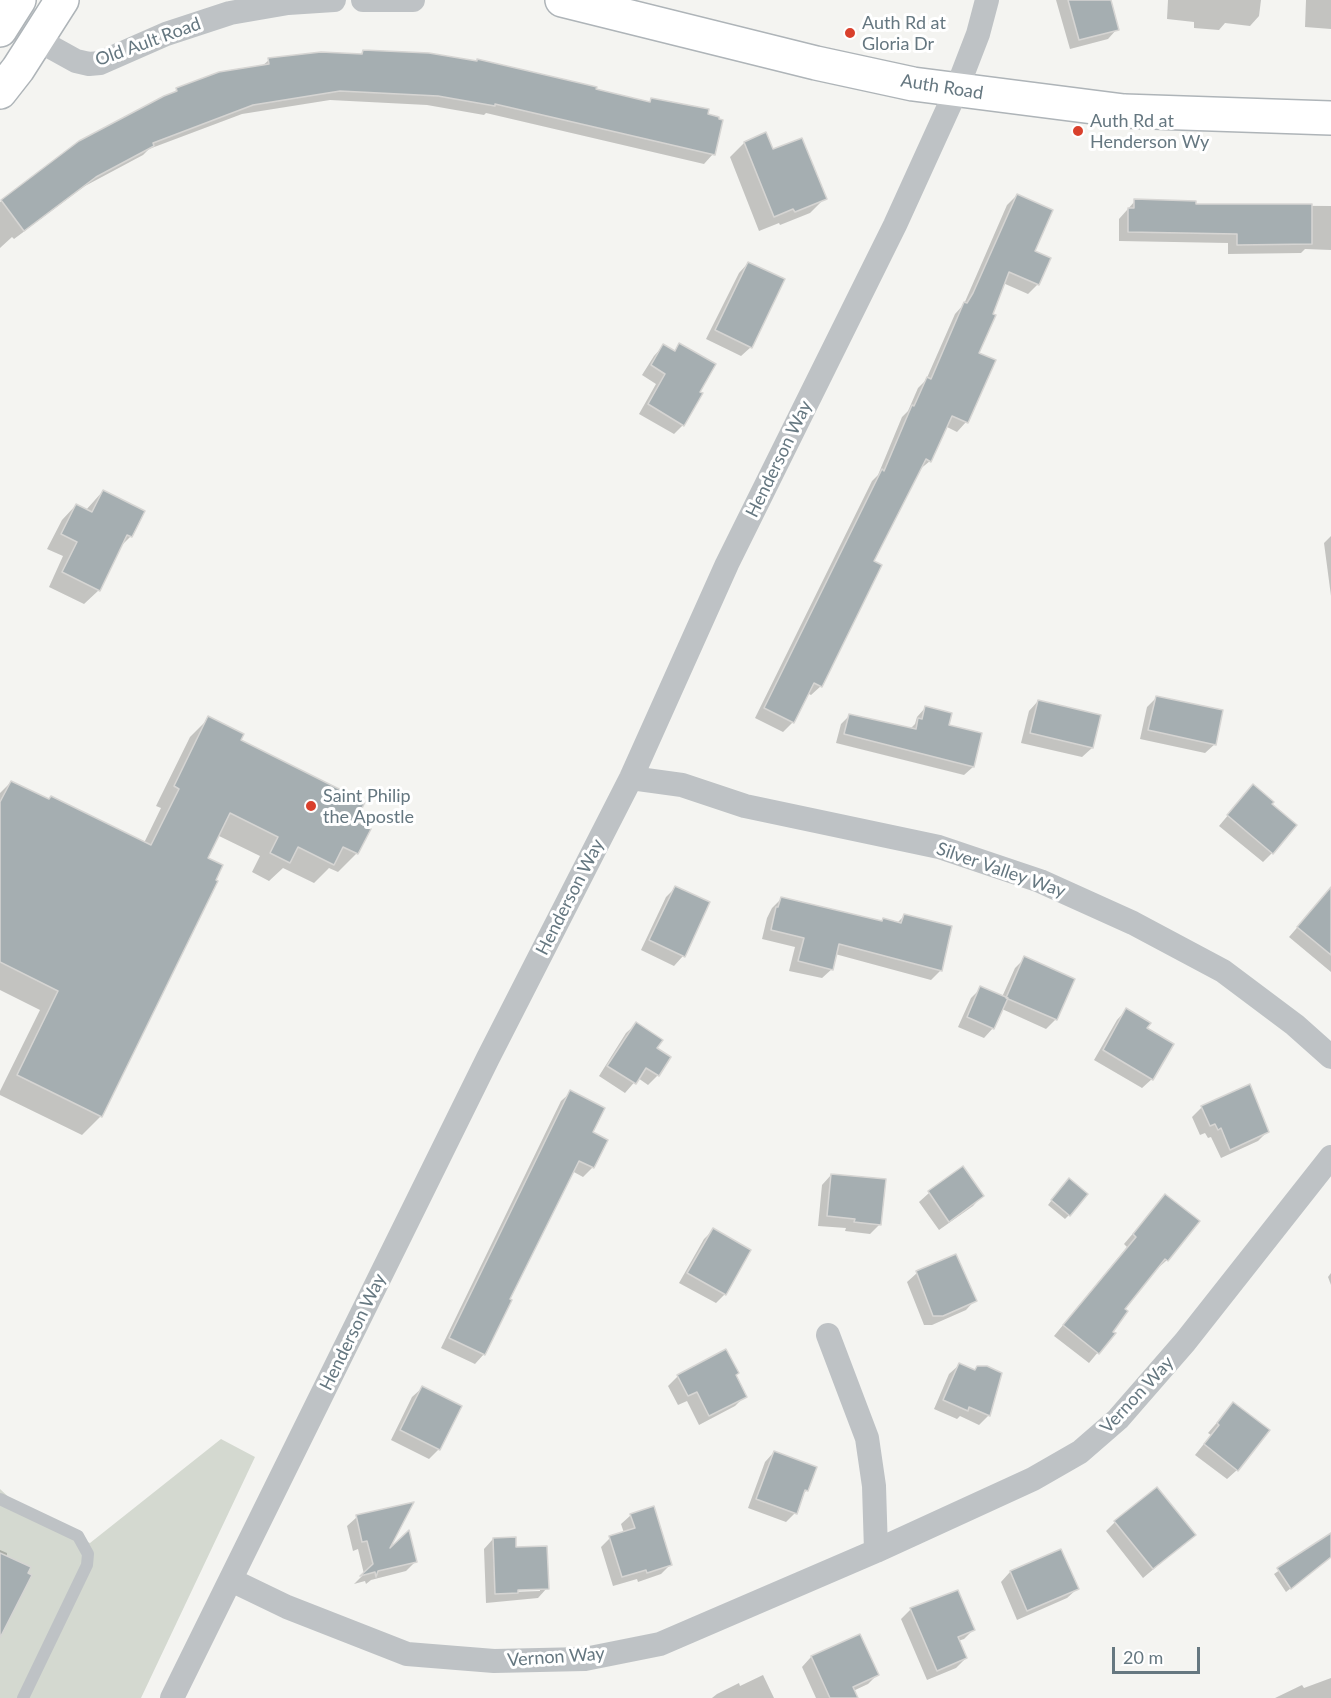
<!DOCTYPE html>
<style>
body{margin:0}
#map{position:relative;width:1331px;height:1698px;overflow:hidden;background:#f4f4f1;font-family:Lato,sans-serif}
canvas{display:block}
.scale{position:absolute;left:1112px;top:1647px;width:88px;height:27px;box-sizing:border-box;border:3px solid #657780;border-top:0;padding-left:8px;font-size:18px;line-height:21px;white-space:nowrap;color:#657780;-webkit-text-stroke:4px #fff;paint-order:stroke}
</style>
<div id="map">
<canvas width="1331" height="1698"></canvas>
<div class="scale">20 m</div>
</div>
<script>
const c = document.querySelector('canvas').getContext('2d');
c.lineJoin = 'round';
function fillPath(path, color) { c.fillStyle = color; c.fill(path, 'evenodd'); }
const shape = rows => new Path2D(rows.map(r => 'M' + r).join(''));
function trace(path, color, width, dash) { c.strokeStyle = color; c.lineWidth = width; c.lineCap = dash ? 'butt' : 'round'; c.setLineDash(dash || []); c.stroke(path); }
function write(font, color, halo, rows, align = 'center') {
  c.font = font + ' Lato,sans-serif'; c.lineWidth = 6; c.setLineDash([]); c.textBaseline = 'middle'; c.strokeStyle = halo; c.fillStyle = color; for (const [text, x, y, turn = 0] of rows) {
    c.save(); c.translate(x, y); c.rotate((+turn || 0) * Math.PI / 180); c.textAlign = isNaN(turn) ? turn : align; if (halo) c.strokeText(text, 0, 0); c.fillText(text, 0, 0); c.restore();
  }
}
const green = shape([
 [221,1439,255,1457,141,1698,0,1698,0,1489,31,1518,90,1543]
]);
const shadow = shape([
 [1056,0,1109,0,1117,29,1108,39,1070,49],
 [1168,0,1261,0,1259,16,1250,26,1225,23,1219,30,1194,28,1194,22,1167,19],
 [1306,0,1331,0,1331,29,1305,27],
 [363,51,648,103,651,100,706,115,713,154,704,164,486,113,484,115,427,105,330,100,242,114,149,149,143,155,85,186,14,239,12,237,0,248,0,202,79,142,172,95,177,89,262,66,269,60,360,55],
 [744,143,772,151,825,198,810,213,780,225,779,223,759,231,730,157],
 [1017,195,1033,252,1038,284,1028,294,1003,283,977,354,966,422,957,432,945,426,930,461,919,470,872,562,821,686,811,695,807,693,793,722,783,732,755,718,872,481,878,475,902,417,908,411,918,388,926,380,955,314,964,304,1007,205],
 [1135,201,1194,205,1331,206,1331,250,1305,249,1301,253,1228,254,1228,243,1119,241,1119,219],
 [748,263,751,347,741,356,706,339,739,273],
 [680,345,698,392,683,425,674,434,639,414,656,384,642,375,654,356,663,346,673,352],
 [103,491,131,536,120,547,99,590,84,604,49,587,63,556,47,549,62,520,76,505,86,510],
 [1331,536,1331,596,1324,543],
 [1156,698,1215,744,1205,753,1140,739,1147,707],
 [1038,701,1092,748,1082,757,1021,743,1029,711],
 [925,708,947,726,973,767,964,775,836,743,841,724,850,715,910,729,915,724,917,717],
 [209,718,354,821,357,853,338,872,329,868,314,883,283,868,269,881,252,872,260,856,217,835,101,1116,82,1135,0,1095,0,1091,40,1010,0,990,0,793,11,782,144,843,161,808,156,806,190,737],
 [1244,796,1272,853,1263,862,1219,826],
 [676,887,708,903,683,956,674,966,641,950,666,897],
 [782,898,881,922,897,923,904,916,951,927,940,971,931,980,835,954,832,969,822,978,789,971,795,947,762,939,767,918,772,908],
 [1331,906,1331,972,1289,937,1314,908],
 [1025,958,1056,1019,1046,1029,1002,1009,993,1028,984,1038,958,1027,971,998,981,988,1002,997,1015,968],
 [1126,1010,1145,1028,1152,1079,1142,1088,1094,1060,1117,1020],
 [636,1024,655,1049,669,1057,658,1075,648,1085,638,1078,625,1093,599,1076,626,1033],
 [571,1092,591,1133,593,1167,583,1177,572,1171,508,1300,484,1354,475,1364,441,1348,561,1101],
 [1202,1107,1268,1131,1258,1141,1221,1158,1211,1137,1208,1138,1205,1133,1200,1135,1192,1117],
 [963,1168,982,1196,973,1206,939,1230,919,1202,929,1193],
 [831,1175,880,1224,870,1234,845,1231,846,1228,818,1226,822,1185],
 [1064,1184,1069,1215,1065,1219,1048,1205],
 [1165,1196,1167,1260,1157,1269,1156,1268,1123,1309,1111,1332,1113,1334,1089,1363,1054,1336,1127,1247,1124,1244],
 [713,1230,725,1294,716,1303,679,1283,704,1239],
 [917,1273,975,1300,966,1310,932,1325,924,1325,907,1282],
 [1331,1273,1331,1285,1328,1277],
 [959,1365,989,1415,979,1425,960,1416,957,1419,934,1409,949,1374],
 [678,1376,734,1376,745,1396,735,1406,699,1425,687,1401,678,1405,668,1386],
 [422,1388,439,1449,429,1459,391,1440,412,1397],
 [1233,1404,1237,1470,1227,1479,1195,1455,1211,1435,1208,1433],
 [774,1452,807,1490,802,1495,795,1513,786,1522,748,1508,765,1462],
 [631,1515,670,1565,661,1574,638,1582,637,1579,613,1586,601,1547,610,1538,624,1533,621,1524],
 [357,1517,386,1554,415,1562,406,1571,371,1580,366,1584,365,1581,354,1584,364,1574,358,1549,353,1551,347,1526],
 [1115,1522,1194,1535,1143,1578,1106,1531],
 [1331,1535,1331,1556,1286,1592,1274,1574],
 [493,1539,515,1549,547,1588,538,1598,486,1603,484,1549],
 [540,1588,540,1591,511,1592,510,1589],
 [0,1550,7,1553,0,1631],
 [1060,1551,1077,1589,1067,1598,1017,1620,1001,1582,1010,1572],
 [911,1609,974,1629,964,1639,958,1641,966,1658,956,1668,927,1680,901,1619],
 [860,1636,877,1675,868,1684,853,1691,857,1698,816,1698,802,1667,811,1657],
 [763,1675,774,1698,712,1698,717,1694,739,1683,740,1686],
 [1331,1678,1331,1698,1275,1698,1302,1685,1304,1688]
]);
const building = shape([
 [1068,0,1111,0,1119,30,1079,40,1068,0],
 [363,50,429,53,477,61,477,59,597,87,596,89,650,102,651,98,709,109,708,114,719,117,719,119,723,120,715,155,495,104,495,106,438,96,340,91,253,105,153,143,154,146,96,177,24,231,1,200,79,141,164,96,177,91,176,88,219,72,269,64,268,58,321,52,362,54,363,50],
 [766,132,773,149,802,138,827,199,795,212,793,209,774,217,744,142,766,132],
 [1017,194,1053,210,1035,251,1051,258,1039,285,1009,272,993,314,996,315,979,353,996,360,968,423,952,416,931,462,926,459,874,561,882,565,822,687,814,683,794,723,764,708,882,469,884,471,912,405,914,406,927,377,931,379,964,302,967,303,973,293,1017,194],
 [1134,199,1196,201,1196,204,1312,204,1312,244,1237,245,1237,234,1128,232,1128,208,1134,208,1134,199],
 [748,262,785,279,752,348,715,330,748,262],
 [679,343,716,364,700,392,703,393,684,426,648,404,665,374,651,365,663,344,675,351,679,343],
 [103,490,145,511,132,537,127,535,100,591,62,572,77,542,61,534,76,504,92,512,103,490],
 [1156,696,1223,710,1216,745,1148,730,1156,696],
 [1038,700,1101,715,1093,748,1030,733,1038,700],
 [925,706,952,713,949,725,982,733,974,767,844,734,849,714,916,729,918,718,922,719,925,706],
 [208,716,244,734,241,740,365,802,356,821,371,829,358,854,343,847,334,865,298,847,290,863,270,853,278,837,230,813,208,858,223,865,216,880,218,881,102,1117,17,1075,58,991,0,962,0,802,11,781,49,799,51,796,151,845,179,789,174,786,208,716],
 [1253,784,1274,802,1272,804,1297,825,1273,854,1227,815,1253,784],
 [675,886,710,902,685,957,649,940,675,886],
 [1331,887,1331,955,1297,927,1331,887],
 [781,897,882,921,883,918,901,923,904,914,952,926,942,971,839,944,833,970,798,961,804,938,771,930,776,907,778,907,781,897],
 [1024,956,1075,979,1057,1020,1006,998,1024,956],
 [980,986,1008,998,994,1029,967,1017,980,986],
 [1126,1008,1151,1023,1147,1028,1174,1044,1153,1080,1103,1050,1126,1008],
 [636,1022,663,1040,657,1048,671,1057,659,1076,646,1068,636,1084,607,1066,636,1022],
 [1250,1084,1269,1132,1230,1150,1221,1128,1218,1130,1215,1124,1210,1126,1201,1106,1250,1084],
 [570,1090,605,1108,593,1132,608,1140,594,1168,579,1161,510,1299,512,1300,485,1355,449,1338,570,1090],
 [963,1166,984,1196,949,1222,928,1191,963,1166],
 [831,1174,886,1179,881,1225,854,1222,855,1219,827,1216,831,1174],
 [1069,1178,1088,1194,1070,1216,1051,1200,1069,1178],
 [1165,1194,1200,1221,1168,1261,1165,1259,1125,1309,1128,1311,1113,1332,1116,1333,1099,1354,1063,1325,1136,1237,1133,1234,1165,1194],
 [713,1228,751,1250,726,1295,687,1273,713,1228],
 [956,1254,977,1301,943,1316,933,1316,916,1271,956,1254],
 [726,1349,739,1373,736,1375,747,1397,709,1416,697,1392,688,1396,677,1375,726,1349],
 [959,1363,975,1370,977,1366,987,1366,1002,1373,990,1416,969,1407,968,1411,943,1400,959,1363],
 [422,1386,462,1406,440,1450,400,1430,422,1386],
 [1233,1402,1270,1430,1238,1471,1204,1444,1219,1425,1217,1423,1233,1402],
 [774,1451,817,1467,808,1491,805,1490,797,1514,756,1499,774,1451],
 [1157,1487,1196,1535,1153,1569,1114,1521,1157,1487],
 [414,1502,390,1548,409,1530,417,1562,378,1571,376,1577,375,1572,360,1576,373,1564,367,1541,362,1542,356,1515,414,1502],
 [654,1506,672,1565,647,1573,646,1570,622,1577,609,1536,635,1528,630,1514,654,1506],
 [1331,1533,1331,1557,1291,1589,1277,1568,1331,1533],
 [516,1537,516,1547,547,1546,549,1589,518,1590,518,1593,495,1594,493,1538,516,1537],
 [1061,1549,1079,1589,1027,1611,1010,1571,1061,1549],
 [0,1553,31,1567,28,1573,32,1575,0,1638,0,1553],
 [958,1590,975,1630,958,1637,967,1658,937,1671,910,1608,958,1590],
 [860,1634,879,1675,853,1687,858,1698,830,1698,811,1656,860,1634]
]);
const service = shape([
 [0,1499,78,1536,88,1554,87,1565,23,1698]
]);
const minor = shape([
 [363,0,413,0],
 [38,40,76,61,89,64,100,63,166,34,230,13,288,3,334,0],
 [631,778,682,785,745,806,939,847,1040,881,1133,923,1223,971,1295,1025,1331,1057],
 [876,1551,1033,1479,1080,1452,1118,1419,1185,1342,1331,1157],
 [231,1580,287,1607,407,1654,494,1661,585,1659,660,1644,876,1551,874,1486,867,1438,828,1335],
 [172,1698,488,1058,631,778,727,564,895,225,956,91,978,34,987,0]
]);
const secondary = shape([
 [562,0,816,63,913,84,1124,111,1331,118],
 [0,30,19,0],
 [0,92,18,69,62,0]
]);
const markers = [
 [850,33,6,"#d9402c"],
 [1078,131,6,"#d9402c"],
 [311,806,6,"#d9402c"]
];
const poiNames = [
 ["Auth Rd at",862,23],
 ["Gloria Dr",862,44],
 ["Auth Rd at",1090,121],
 ["Henderson Wy",1090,142],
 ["Saint Philip",323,796],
 ["the Apostle",323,817]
];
const streetNames = [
 ["Old Ault Road",148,42,-20],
 ["Auth Road",942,87,9],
 ["Henderson Way",779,459,-64],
 ["Silver Valley Way",1001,870,19],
 ["Henderson Way",570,897,-63],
 ["Henderson Way",353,1332,-64],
 ["Vernon Way",1137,1395,-47],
 ["Vernon Way",556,1657,-4]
];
fillPath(green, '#d4d9d0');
fillPath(shadow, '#0003');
fillPath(building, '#a5aeb1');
trace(building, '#d6d5d3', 1.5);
trace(secondary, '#aeb4b8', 36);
trace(service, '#bec2c5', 12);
trace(minor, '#bec2c5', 24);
trace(secondary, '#fff', 33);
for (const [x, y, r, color] of markers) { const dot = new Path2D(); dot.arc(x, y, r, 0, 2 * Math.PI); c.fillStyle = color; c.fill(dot); trace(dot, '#fff', 2); }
write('18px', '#657780', '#fff', poiNames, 'left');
write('18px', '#657780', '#fff', streetNames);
</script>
